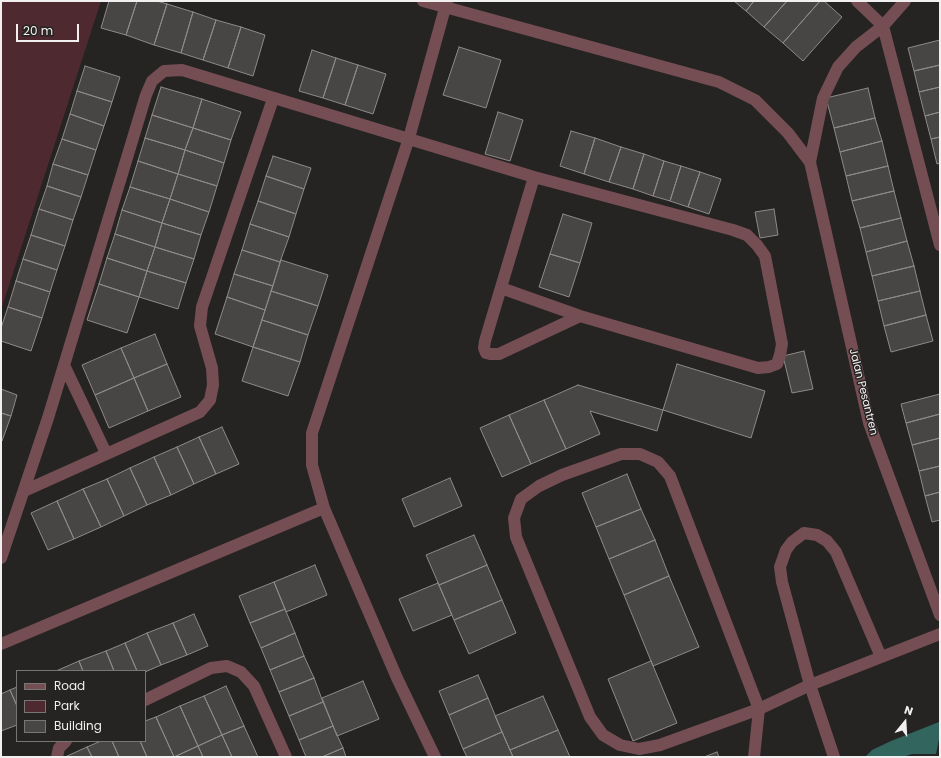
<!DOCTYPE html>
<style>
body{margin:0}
#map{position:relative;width:941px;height:758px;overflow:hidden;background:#262323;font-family:Poppins,sans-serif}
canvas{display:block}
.frame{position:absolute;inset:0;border:2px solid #f2eff0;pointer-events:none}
.legend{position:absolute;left:16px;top:670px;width:130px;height:72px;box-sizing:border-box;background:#262323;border:1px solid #787575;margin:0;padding:5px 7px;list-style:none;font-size:12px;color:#f2eff0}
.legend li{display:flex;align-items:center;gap:8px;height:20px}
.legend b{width:20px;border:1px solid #787575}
.north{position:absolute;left:885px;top:702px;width:40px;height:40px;-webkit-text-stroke:3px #262323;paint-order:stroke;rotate:18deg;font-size:11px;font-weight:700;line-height:16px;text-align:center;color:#f2eff0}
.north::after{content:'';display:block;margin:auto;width:14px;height:18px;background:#f2eff0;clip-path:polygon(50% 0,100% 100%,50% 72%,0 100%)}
.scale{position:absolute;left:16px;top:24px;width:63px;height:18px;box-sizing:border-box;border:2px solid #f2eff0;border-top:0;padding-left:5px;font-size:12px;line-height:14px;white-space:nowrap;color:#f2eff0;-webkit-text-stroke:3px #262323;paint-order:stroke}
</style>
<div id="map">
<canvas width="941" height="758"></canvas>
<div class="frame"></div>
<ul class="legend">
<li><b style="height:5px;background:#744e53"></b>Road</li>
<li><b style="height:11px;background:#4e2a30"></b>Park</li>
<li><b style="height:11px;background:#484545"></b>Building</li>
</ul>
<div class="north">N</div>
<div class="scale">20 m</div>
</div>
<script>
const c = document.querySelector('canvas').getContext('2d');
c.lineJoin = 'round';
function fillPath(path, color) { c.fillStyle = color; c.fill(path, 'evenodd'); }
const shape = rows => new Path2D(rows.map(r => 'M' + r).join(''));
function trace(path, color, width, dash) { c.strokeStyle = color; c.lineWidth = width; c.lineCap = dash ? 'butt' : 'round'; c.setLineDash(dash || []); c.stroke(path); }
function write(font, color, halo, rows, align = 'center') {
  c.font = font + ' Poppins,sans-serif'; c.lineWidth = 3; c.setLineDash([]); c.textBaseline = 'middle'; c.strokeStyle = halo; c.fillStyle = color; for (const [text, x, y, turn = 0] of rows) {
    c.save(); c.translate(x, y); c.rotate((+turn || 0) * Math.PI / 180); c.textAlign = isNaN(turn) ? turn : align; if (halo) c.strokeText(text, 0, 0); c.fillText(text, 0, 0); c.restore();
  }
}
const green = shape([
 [1,1,101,1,1,310]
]);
const water = shape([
 [939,722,940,724,940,734,936,754,912,754,903,757,865,757,872,750,891,741]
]);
const building = shape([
 [109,1,137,1,126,35,101,28,109,1],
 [137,1,157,1,167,4,154,45,126,35,137,1],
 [734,1,754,1,746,11,734,1],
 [754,1,787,1,764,27,746,11,754,1],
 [787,1,820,1,783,43,764,27,787,1],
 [820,1,824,1,842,17,803,61,783,43,820,1],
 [167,4,193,12,181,53,154,45,167,4],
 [193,12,216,20,203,60,181,53,193,12],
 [216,20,241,27,228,68,203,60,216,20],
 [241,27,265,35,253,76,228,68,241,27],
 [940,40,940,65,914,71,908,48,940,40],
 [459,47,501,60,486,108,443,95,459,47],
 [312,50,336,58,323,98,299,91,312,50],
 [336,58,358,65,345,105,323,98,336,58],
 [358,65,386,74,373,114,345,105,358,65],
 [940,65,940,87,919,92,914,71,940,65],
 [85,66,120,77,112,102,77,91,85,66],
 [161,87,202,99,193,128,152,115,161,87],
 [940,87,940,112,925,116,919,92,940,87],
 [868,88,875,118,834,128,826,98,868,88],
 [77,91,112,102,104,126,70,114,77,91],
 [202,99,241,112,231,140,193,128,202,99],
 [498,112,523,120,510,161,485,154,498,112],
 [940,112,940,137,931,139,925,116,940,112],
 [70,114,104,126,96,150,62,139,70,114],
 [152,115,193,128,185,150,145,138,152,115],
 [875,118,882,141,840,152,834,128,875,118],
 [193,128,231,140,224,163,185,150,193,128],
 [571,131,595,138,584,174,560,166,571,131],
 [940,137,940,163,937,164,931,139,940,137],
 [145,138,185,150,178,174,138,161,145,138],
 [595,138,621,147,609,182,584,174,595,138],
 [62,139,96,150,88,175,53,164,62,139],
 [882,141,888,166,846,176,840,152,882,141],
 [621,147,644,154,633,189,609,182,621,147],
 [185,150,224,163,217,186,178,174,185,150],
 [644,154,664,161,653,196,633,189,644,154],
 [273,156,311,168,304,189,266,176,273,156],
 [138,161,178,174,170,199,130,187,138,161],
 [664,161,681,166,670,201,653,196,664,161],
 [53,164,88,175,81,197,47,186,53,164],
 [681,166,700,172,688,207,670,201,681,166],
 [888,166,894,191,852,201,846,176,888,166],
 [700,172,721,179,709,214,688,207,700,172],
 [178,174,217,186,209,212,170,199,178,174],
 [266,176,304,189,296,214,258,201,266,176],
 [47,186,81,197,73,220,39,209,47,186],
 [130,187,170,199,162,223,122,210,130,187],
 [894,191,901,218,860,228,852,201,894,191],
 [170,199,209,212,201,235,162,223,170,199],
 [258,201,296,214,289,237,250,224,258,201],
 [39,209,73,220,65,246,31,235,39,209],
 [774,209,778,235,760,238,755,212,774,209],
 [122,210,162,223,155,247,115,234,122,210],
 [563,214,592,223,580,263,550,254,563,214],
 [901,218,907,241,866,252,860,228,901,218],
 [162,223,201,235,194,259,155,247,162,223],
 [250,224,289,237,280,262,242,250,250,224],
 [115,234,155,247,147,271,107,258,115,234],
 [31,235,65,246,57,270,23,259,31,235],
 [907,241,914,266,872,276,866,252,907,241],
 [155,247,194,259,186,283,147,271,155,247],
 [242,250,280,262,273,286,234,274,242,250],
 [550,254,580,263,569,297,539,287,550,254],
 [107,258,147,271,139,297,99,284,107,258],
 [23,259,57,270,50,292,16,281,23,259],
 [281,260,328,275,318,306,271,291,281,260],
 [914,266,920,291,878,301,872,276,914,266],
 [147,271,186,283,178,309,139,297,147,271],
 [234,274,273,286,265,310,227,297,234,274],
 [16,281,50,292,42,318,8,307,16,281],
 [99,284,139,297,127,333,87,320,99,284],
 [271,291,318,306,308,335,262,320,271,291],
 [920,291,926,315,884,326,878,301,920,291],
 [227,297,265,310,253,347,215,334,227,297],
 [8,307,42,318,31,351,1,341,1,328,8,307],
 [926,315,933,341,891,352,884,326,926,315],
 [262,320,308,335,300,362,253,347,262,320],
 [155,334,167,364,134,378,121,348,155,334],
 [253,347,300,362,288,396,242,381,253,347],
 [121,348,134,378,95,395,82,365,121,348],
 [804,351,813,389,792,393,783,356,804,351],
 [167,364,181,397,148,411,134,378,167,364],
 [677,364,765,391,751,438,663,410,677,364],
 [134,378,148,411,109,428,95,395,134,378],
 [578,385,663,410,657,431,590,411,600,434,566,449,544,400,578,385],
 [1,389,17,395,11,416,1,413,1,389],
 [940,394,940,414,906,423,901,404,940,394],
 [544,400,566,449,531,464,509,415,544,400],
 [1,413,11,416,2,441,1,441,1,413],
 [940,414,940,438,912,445,906,423,940,414],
 [509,415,531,464,502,477,480,428,509,415],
 [222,427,239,464,216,474,199,437,222,427],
 [199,437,216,474,194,484,177,447,199,437],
 [940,438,940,466,919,471,912,445,940,438],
 [177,447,194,484,171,495,154,457,177,447],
 [154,457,171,495,147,505,130,468,154,457],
 [940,466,940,492,925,496,919,471,940,466],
 [130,468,147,505,124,516,107,479,130,468],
 [627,474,641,509,596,527,582,493,627,474],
 [450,478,462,506,414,527,402,499,450,478],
 [107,479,124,516,101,527,83,489,107,479],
 [83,489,101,527,74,539,57,501,83,489],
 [940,492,940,520,932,522,925,496,940,492],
 [57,501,74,539,48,550,31,513,57,501],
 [641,509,655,540,609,559,596,527,641,509],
 [474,535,487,565,439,585,426,555,474,535],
 [655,540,669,576,624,595,609,559,655,540],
 [315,565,327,595,286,612,274,582,315,565],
 [487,565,502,600,454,620,439,585,487,565],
 [669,576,699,647,653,666,624,595,669,576],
 [274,582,285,609,250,623,239,596,274,582],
 [438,583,452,615,413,631,399,599,438,583],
 [502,600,516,633,469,654,454,620,502,600],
 [285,609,295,633,261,648,250,623,285,609],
 [194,614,208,646,187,655,173,623,194,614],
 [173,623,187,655,161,665,147,633,173,623],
 [147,633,161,665,145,672,137,671,125,643,147,633],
 [295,633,304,656,270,670,261,648,295,633],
 [125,643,137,671,114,671,106,651,125,643],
 [106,651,114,671,83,671,79,661,106,651],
 [304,656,314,678,279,692,270,670,304,656],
 [79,661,83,671,56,671,79,661],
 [651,661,677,723,633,741,608,679,651,661],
 [478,675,488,698,449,715,439,691,478,675],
 [314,678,323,702,289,716,279,692,314,678],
 [363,681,379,719,337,736,322,698,363,681],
 [226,686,244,726,222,735,204,696,226,686],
 [17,687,17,706,10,690,17,687],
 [10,690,17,706,17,725,1,731,1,694,10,690],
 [204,696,222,735,198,746,180,706,204,696],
 [543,696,558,730,510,750,495,716,543,696],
 [488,698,502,732,463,749,449,715,488,698],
 [323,702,333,726,299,740,289,716,323,702],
 [180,706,198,746,174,757,156,717,180,706],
 [156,717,174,757,147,757,140,741,145,741,145,721,156,717],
 [244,726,258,757,232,757,222,735,244,726],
 [333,726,343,748,322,757,306,757,299,740,333,726],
 [558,730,570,757,513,757,510,750,558,730],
 [502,732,513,757,467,757,463,749,502,732],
 [222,735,232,757,203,757,198,746,222,735],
 [101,741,112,741,119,757,92,757,87,747,101,741],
 [112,741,140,741,147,757,119,757,112,741],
 [198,746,203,757,174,757,198,746],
 [87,747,92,757,65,757,87,747],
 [343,748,346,757,322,757,343,748],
 [717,752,719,757,704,757,717,752]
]);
const minor = shape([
 [423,1,719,82,755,100,788,133,810,162],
 [857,1,883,26,940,245],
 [905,1,883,26,856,47,838,67,823,98,810,162,869,423,940,615],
 [534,177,485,341,484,348,486,353,490,354,499,354,580,316],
 [64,365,106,453],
 [621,454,640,454,658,462,670,476,759,709,660,745,639,749,620,745,603,735,590,717,516,537,514,518,521,499,539,486,562,475,621,454],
 [24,491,200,412,210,400,213,385,212,368,200,326,202,307,273,99],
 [1,558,48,418,146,95,152,81,164,71,182,70,534,177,733,230,747,235,757,245,765,256,782,344,780,355,777,364,769,367,758,368,580,316,501,288],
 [1,644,324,508],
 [145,700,211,668,227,666,241,672,254,686,286,757],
 [57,757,59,748,66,741],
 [435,757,397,678,324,508,312,465,312,433,409,138,447,1],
 [754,757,759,709,810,685,782,582,780,567,786,550,792,542,804,533,817,535,827,541,836,552,881,657],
 [834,757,810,685,940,634]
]);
const streetNames = [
 ["Jalan Pesantren",863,392,76]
];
fillPath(green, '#4e2a30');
fillPath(water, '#33655f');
fillPath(building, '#484545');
trace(building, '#8e8a8a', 1);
trace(minor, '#744e53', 12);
write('11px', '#f2eff0', '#262323', streetNames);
</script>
